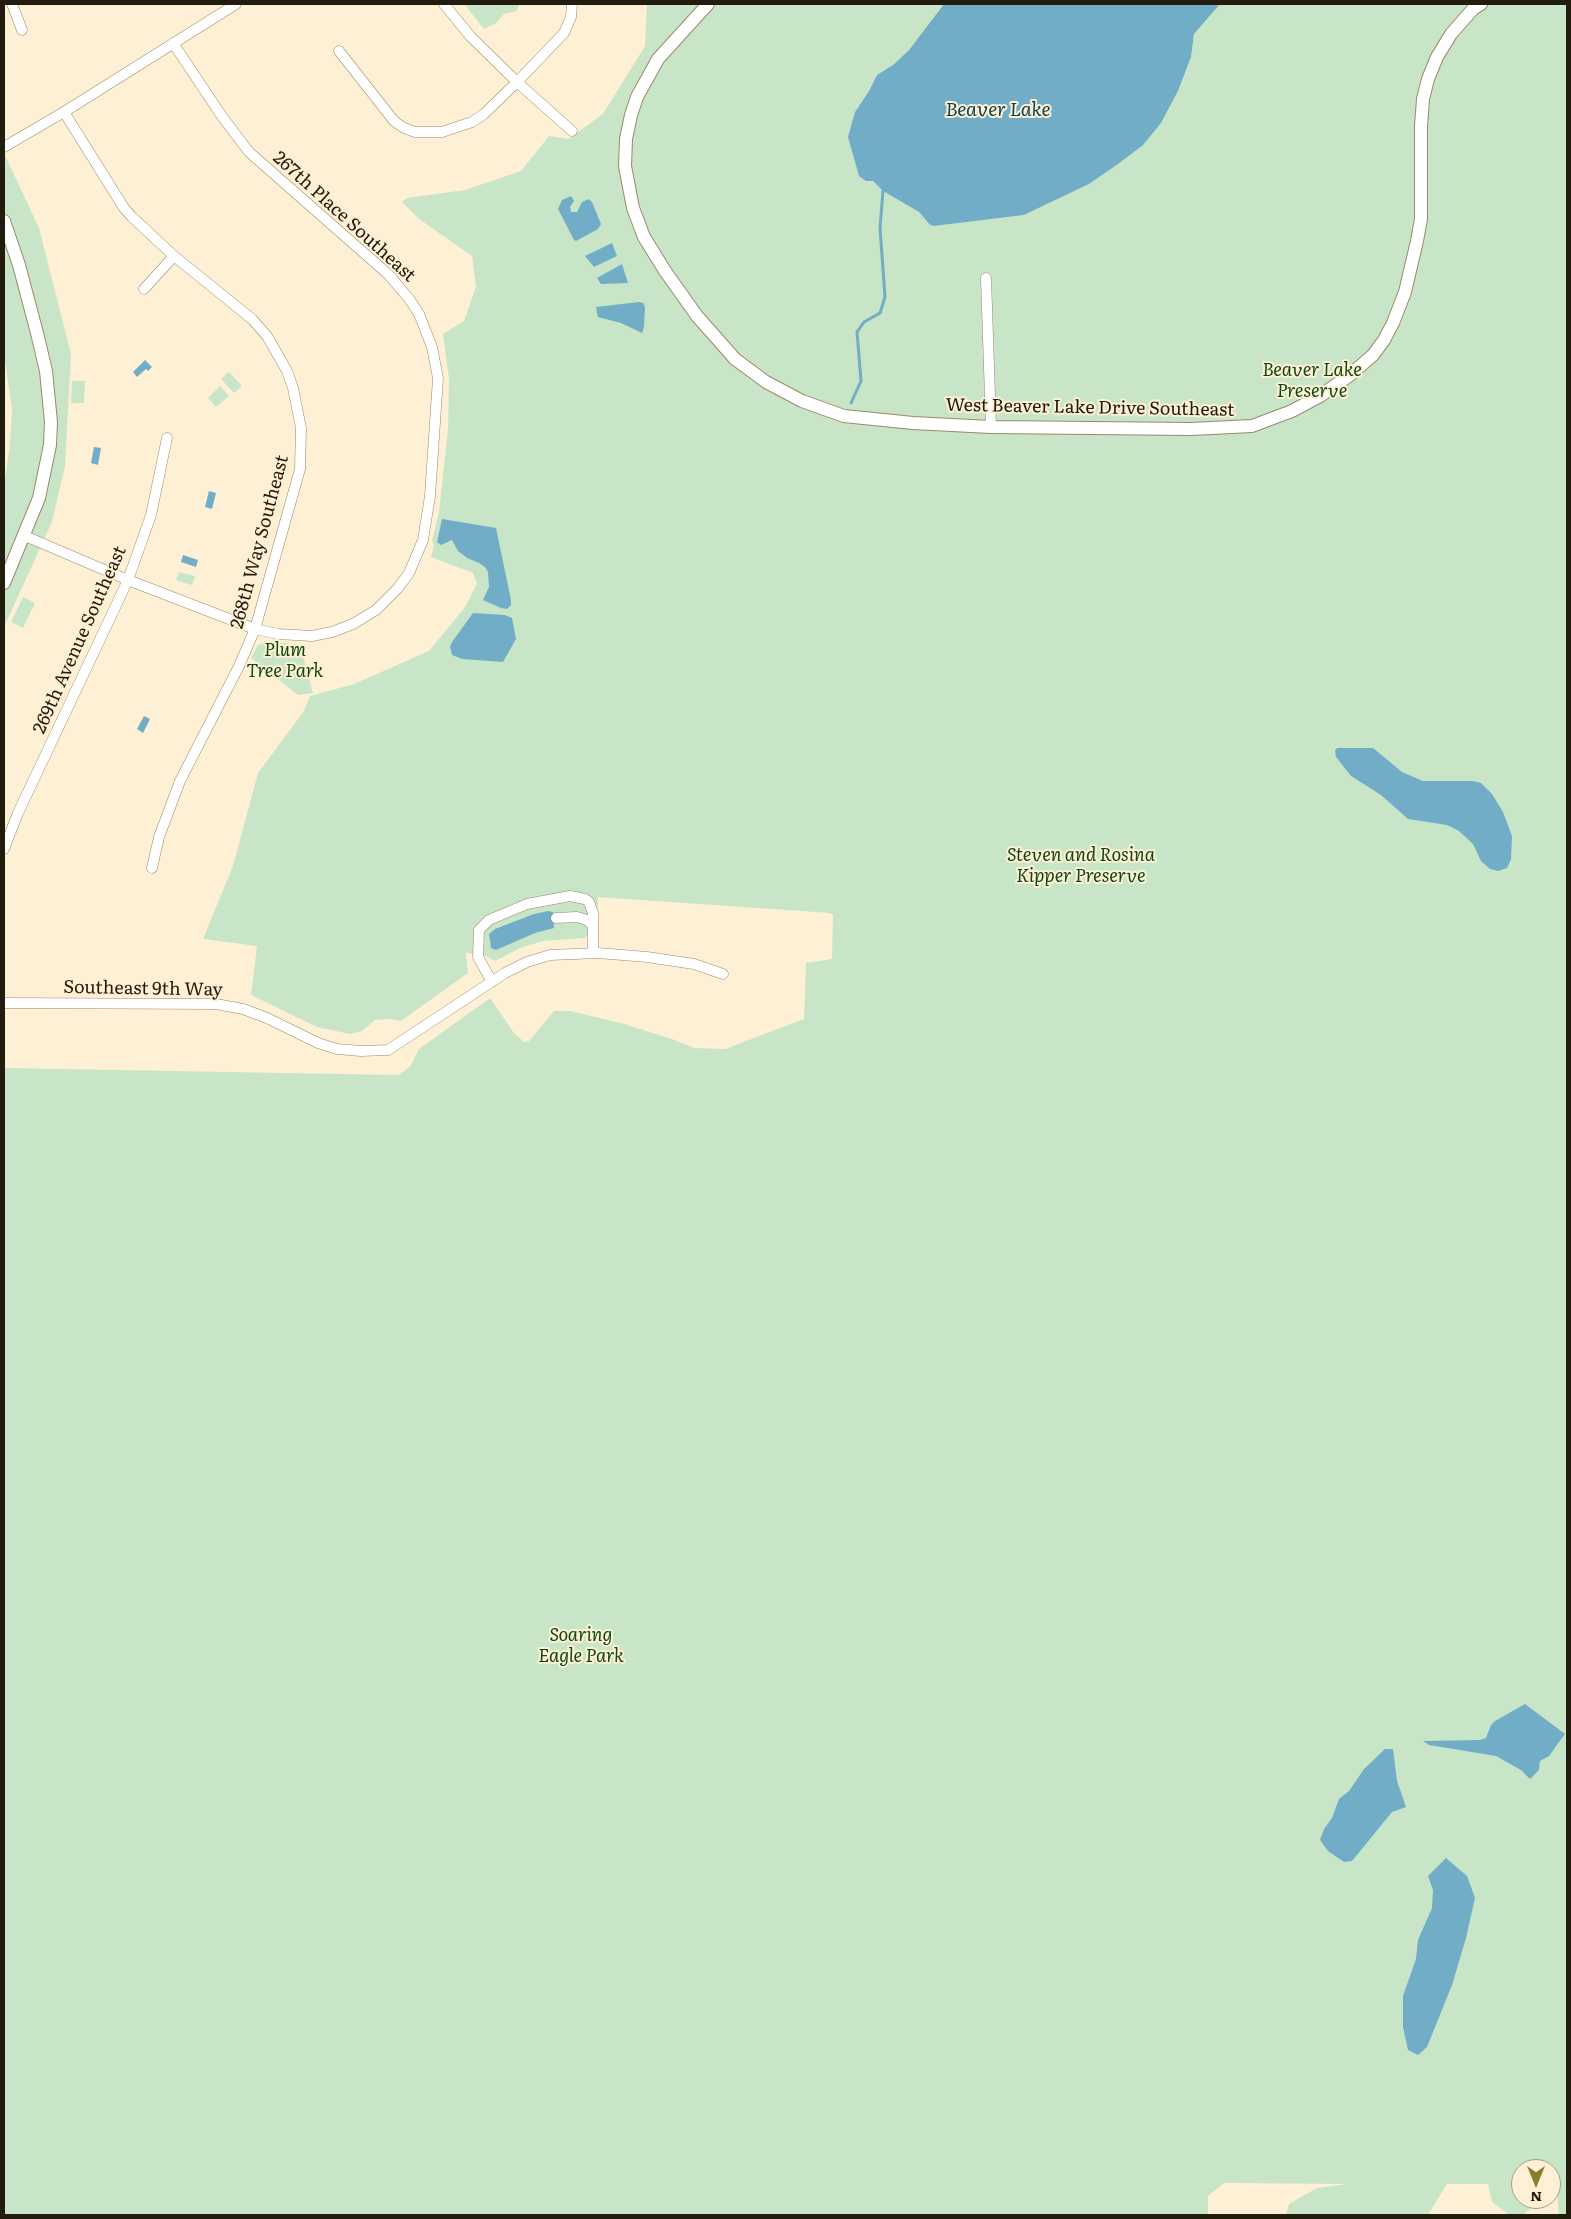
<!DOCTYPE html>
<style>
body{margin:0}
#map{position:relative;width:1571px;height:2219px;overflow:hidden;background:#fef0d4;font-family:Literata,serif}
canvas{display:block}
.frame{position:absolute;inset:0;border:5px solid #221c0f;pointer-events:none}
.north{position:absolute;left:1511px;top:2159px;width:50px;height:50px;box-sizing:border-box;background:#fef0d4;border:1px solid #a69b85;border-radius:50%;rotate:180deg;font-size:14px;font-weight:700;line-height:20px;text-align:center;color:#221c0f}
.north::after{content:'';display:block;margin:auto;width:18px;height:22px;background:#868129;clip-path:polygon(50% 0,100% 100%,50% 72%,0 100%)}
</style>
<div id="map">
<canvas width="1571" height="2219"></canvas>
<div class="frame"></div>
<div class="north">N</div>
</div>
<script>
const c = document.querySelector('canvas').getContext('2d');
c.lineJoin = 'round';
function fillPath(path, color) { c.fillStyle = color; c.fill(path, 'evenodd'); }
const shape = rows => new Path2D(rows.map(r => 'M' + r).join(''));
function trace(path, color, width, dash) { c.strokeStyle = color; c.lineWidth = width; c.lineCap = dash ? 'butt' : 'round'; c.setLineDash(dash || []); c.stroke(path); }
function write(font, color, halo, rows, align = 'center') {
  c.font = font + ' Literata,serif'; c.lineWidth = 4; c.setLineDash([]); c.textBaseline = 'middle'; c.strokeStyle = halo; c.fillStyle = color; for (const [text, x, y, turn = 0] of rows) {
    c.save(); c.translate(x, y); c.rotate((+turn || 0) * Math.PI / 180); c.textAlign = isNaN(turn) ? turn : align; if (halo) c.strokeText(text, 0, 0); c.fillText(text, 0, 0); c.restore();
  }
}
const green = shape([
 [464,4,520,4,516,11,504,14,496,23,484,29],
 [647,4,944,4,909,50,893,65,877,75,869,91,855,112,873,181,883,191,919,212,930,225,934,226,1024,215,1089,184,1118,164,1161,123,1178,91,1191,57,1194,34,1220,4,1567,4,1567,2215,1559,2215,1557,2193,1551,2194,1551,2169,1521,2169,1521,2199,1542,2199,1523,2215,1509,2215,1492,2202,1488,2184,1447,2184,1428,2215,1286,2215,1289,2204,1317,2188,1347,2184,1224,2183,1208,2196,1208,2215,4,2215,4,1068,398,1075,410,1067,419,1049,490,998,514,1033,524,1042,529,1041,554,1011,570,1011,624,1024,672,1039,694,1048,725,1049,804,1019,806,963,832,959,833,915,830,913,598,897,597,934,589,934,584,938,543,941,520,948,495,961,482,954,466,953,468,973,401,1021,390,1019,375,1020,362,1031,350,1034,317,1027,251,995,257,946,203,939,233,866,258,773,304,711,310,696,354,684,429,651,465,607,477,584,473,573,431,557,434,545,432,541,439,512,448,429,449,379,443,334,464,321,476,287,472,256,419,219,402,202,407,198,465,190,521,171,549,136,568,139,603,114,645,46],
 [4,153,39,228,71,354,65,466,52,522,4,627,4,487,10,444,12,410,4,353],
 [229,372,242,386,234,393,221,379],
 [72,381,85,381,84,403,71,403],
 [220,386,229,396,216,407,208,398],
 [179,572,195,576,192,585,176,580],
 [23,597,35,603,23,628,11,622],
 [269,641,300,645,313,693,298,695,251,658,258,645]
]);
const water = shape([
 [944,4,1220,4,1194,34,1191,57,1178,91,1161,123,1143,145,1118,164,1089,184,1024,215,934,226,930,225,919,212,883,191,873,181,866,181,859,176,848,137,855,112,869,91,877,75,893,65,909,50],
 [571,196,574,201,570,207,571,212,577,212,582,202,589,199,592,202,601,224,598,229,576,241,574,240,558,209,562,200],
 [612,243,617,256,594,267,585,256],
 [622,264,628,283,601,284,597,278],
 [639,302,643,303,645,307,644,327,642,333,621,323,598,317,597,313,596,307],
 [145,360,152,367,148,371,146,369,137,377,133,372],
 [94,447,101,448,98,465,91,463],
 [209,491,216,493,212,509,205,507],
 [442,519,496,528,511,600,511,605,507,609,501,608,483,600,489,587,488,572,485,567,479,563,467,558,458,551,452,540,441,545,437,542],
 [183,555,198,560,196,567,181,562],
 [473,613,505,615,512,618,516,639,503,662,462,659,452,655,450,647,452,642],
 [144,716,150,719,143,733,137,729],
 [1337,748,1373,748,1402,772,1423,781,1473,781,1481,783,1492,794,1503,812,1512,836,1511,859,1507,868,1498,871,1490,869,1481,861,1473,844,1459,831,1447,825,1408,819,1381,795,1351,776,1336,757,1335,751],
 [548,911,553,912,554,928,535,933,496,950,491,948,489,934,495,929,534,914],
 [1525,1704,1565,1734,1549,1756,1540,1761,1539,1770,1530,1779,1521,1770,1496,1756,1429,1745,1423,1741,1480,1740,1486,1738,1491,1725,1495,1721],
 [1385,1749,1393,1749,1397,1781,1406,1807,1392,1812,1352,1861,1344,1862,1328,1851,1320,1840,1324,1829,1332,1818,1339,1799,1349,1791,1364,1769],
 [1446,1858,1467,1876,1475,1898,1466,1938,1452,1985,1427,2047,1418,2055,1408,2050,1403,2027,1403,1996,1416,1959,1418,1940,1432,1908,1433,1890,1428,1876]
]);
const stream = shape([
 [851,403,861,381,857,332,864,322,880,313,885,297,880,228,883,191]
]);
const minor = shape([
 [12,4,22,30],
 [444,4,470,36,517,82,572,131],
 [339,51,394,121,404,128,415,132,442,132,472,122,484,114,517,82,564,33,571,17,572,4],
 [64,112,124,208,132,217,174,256,252,319,267,336,287,371,293,388,301,428,300,469,255,629,239,666,180,781,159,837,152,868],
 [4,147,64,112,236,4],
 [986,278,991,427],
 [144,289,174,256],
 [25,536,128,580,255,629,278,634,312,636,332,632,353,624,376,610,398,588,409,573,423,540,430,496,438,378,432,347,419,314,410,300,389,275,249,152,221,115,173,43],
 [4,849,18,813,128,580,151,515,167,438],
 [556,918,577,917,587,920,593,926],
 [492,982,478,957,479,930,489,920,527,904,570,896,585,899,589,902,593,913,593,953],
 [4,1003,216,1004,243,1009,267,1018,318,1043,337,1049,361,1051,388,1050,505,973,527,962,550,955,598,953,647,957,694,964,723,974]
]);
const tertiary = shape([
 [708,4,658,59,637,97,631,115,626,139,625,166,633,208,644,237,665,271,697,316,735,359,766,382,785,392,802,401,844,416,913,423,991,427,1191,429,1252,426,1292,411,1320,396,1350,375,1373,355,1384,340,1393,323,1405,292,1417,241,1421,219,1421,126,1423,99,1428,79,1437,57,1451,34,1473,9,1481,4],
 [4,221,19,265,37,333,46,371,51,422,50,445,39,498,4,583]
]);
const streetNames = [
 ["267th Place Southeast",344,217,42],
 ["West Beaver Lake Drive Southeast",1090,408,1],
 ["268th Way Southeast",260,542,-75],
 ["269th Avenue Southeast",80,640,-66],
 ["Southeast 9th Way",143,989,1]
];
const parkNames = [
 ["Beaver Lake",1312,371],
 ["Preserve",1312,392],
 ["Plum",285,651],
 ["Tree Park",285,672],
 ["Steven and Rosina",1081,856],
 ["Kipper Preserve",1081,877],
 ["Soaring",581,1636],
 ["Eagle Park",581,1657]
];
const waterNames = [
 ["Beaver Lake",998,110]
];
fillPath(green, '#c9e5c8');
fillPath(water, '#71adc6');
trace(stream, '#71adc6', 3);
trace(minor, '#9a8969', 11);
trace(tertiary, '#9a8969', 14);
trace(minor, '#fff', 10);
trace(tertiary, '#fff', 12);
write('18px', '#221c0f', '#fef0d4', streetNames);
write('italic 18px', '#0d4812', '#fef0d4', parkNames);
write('italic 19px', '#0d4254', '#fef0d4', waterNames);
</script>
